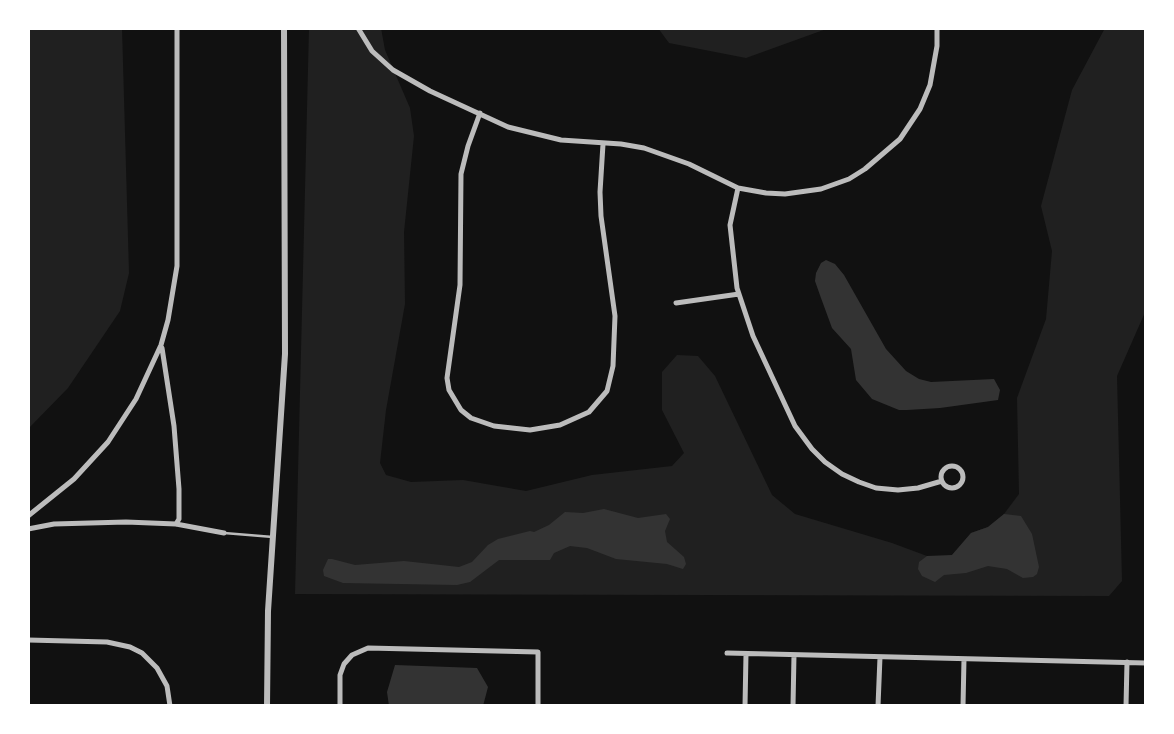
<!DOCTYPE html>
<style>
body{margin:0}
#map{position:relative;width:1174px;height:734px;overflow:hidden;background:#111;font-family:Raleway,sans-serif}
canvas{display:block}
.frame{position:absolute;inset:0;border:30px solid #fff;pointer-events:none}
</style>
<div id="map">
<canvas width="1174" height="734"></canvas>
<div class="frame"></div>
</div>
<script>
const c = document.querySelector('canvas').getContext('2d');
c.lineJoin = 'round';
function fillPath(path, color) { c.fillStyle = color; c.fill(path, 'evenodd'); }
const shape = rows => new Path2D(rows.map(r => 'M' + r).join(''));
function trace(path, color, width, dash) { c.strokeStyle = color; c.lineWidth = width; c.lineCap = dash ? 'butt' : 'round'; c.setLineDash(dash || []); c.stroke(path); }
const green = shape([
 [28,28,122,28,129,273,120,311,68,388,28,429],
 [309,28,381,28,385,50,410,108,414,136,404,232,405,304,386,410,380,463,386,475,411,482,463,480,526,491,592,475,672,466,684,453,662,410,662,372,677,355,698,356,715,376,772,495,795,514,892,543,927,556,945,557,952,555,971,533,988,527,1004,514,1019,494,1017,398,1046,319,1052,251,1041,206,1072,90,1105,28,1146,28,1146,310,1117,376,1122,581,1109,596,295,594],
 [658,28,829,28,746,58,669,43]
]);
const water = shape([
 [826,260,835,264,844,275,886,349,906,371,919,379,931,382,994,379,1000,390,998,400,940,408,907,410,899,410,872,399,856,380,851,349,832,328,821,298,815,281,816,273,821,263],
 [604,509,638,518,666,514,670,519,665,531,667,542,684,557,686,564,683,569,667,564,616,559,587,548,570,546,554,553,550,560,499,560,470,582,457,585,343,583,324,576,323,570,328,559,332,559,355,565,404,561,459,567,472,562,488,545,498,539,530,531,534,532,549,525,565,512,583,513],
 [1004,514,1021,516,1032,534,1039,567,1037,574,1033,577,1023,578,1007,569,988,566,966,573,944,575,935,582,922,576,918,569,919,562,927,556,952,555,971,533,988,527],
 [395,665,477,668,488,687,483,706,389,706,387,692]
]);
const service = shape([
 [224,533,273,537]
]);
const minor = shape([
 [358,28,372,51,393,70,430,91,508,127,561,140,621,144,644,148,689,164,738,188,766,193,785,194,821,189,849,179,865,169,900,139,920,109,930,85,937,46,937,28],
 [480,113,468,146,461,174,460,285,447,378,449,390,461,410,471,418,494,426,530,430,560,425,589,412,607,391,613,366,615,316,601,216,600,192,603,144],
 [738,188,730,225,737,288,753,336,795,426,812,449,825,462,842,474,859,482,876,488,898,490,918,488,942,481],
 [676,303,739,294],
 [162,348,174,426,179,489,179,519,176,524],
 '941 477a11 11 0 1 1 22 0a11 11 0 1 1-22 0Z',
 [28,516,74,479,108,442,136,399,161,345,168,320,177,266,177,28],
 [28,529,54,524,126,522,176,524,224,533],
 [28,640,107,642,130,647,142,653,157,668,167,686,170,706],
 [727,653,1146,663],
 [340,706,340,675,344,664,352,655,368,648,538,652,538,706],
 [745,706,746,654],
 [793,706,794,655],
 [878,706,880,657],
 [963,706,964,659],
 [1126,706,1127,662]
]);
const tertiary = shape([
 [267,706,268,611,285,354,284,28]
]);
fillPath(green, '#202020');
fillPath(water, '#333');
trace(service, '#bcbcbc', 2.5);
trace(minor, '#bcbcbc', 5);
trace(tertiary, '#bcbcbc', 6);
</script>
